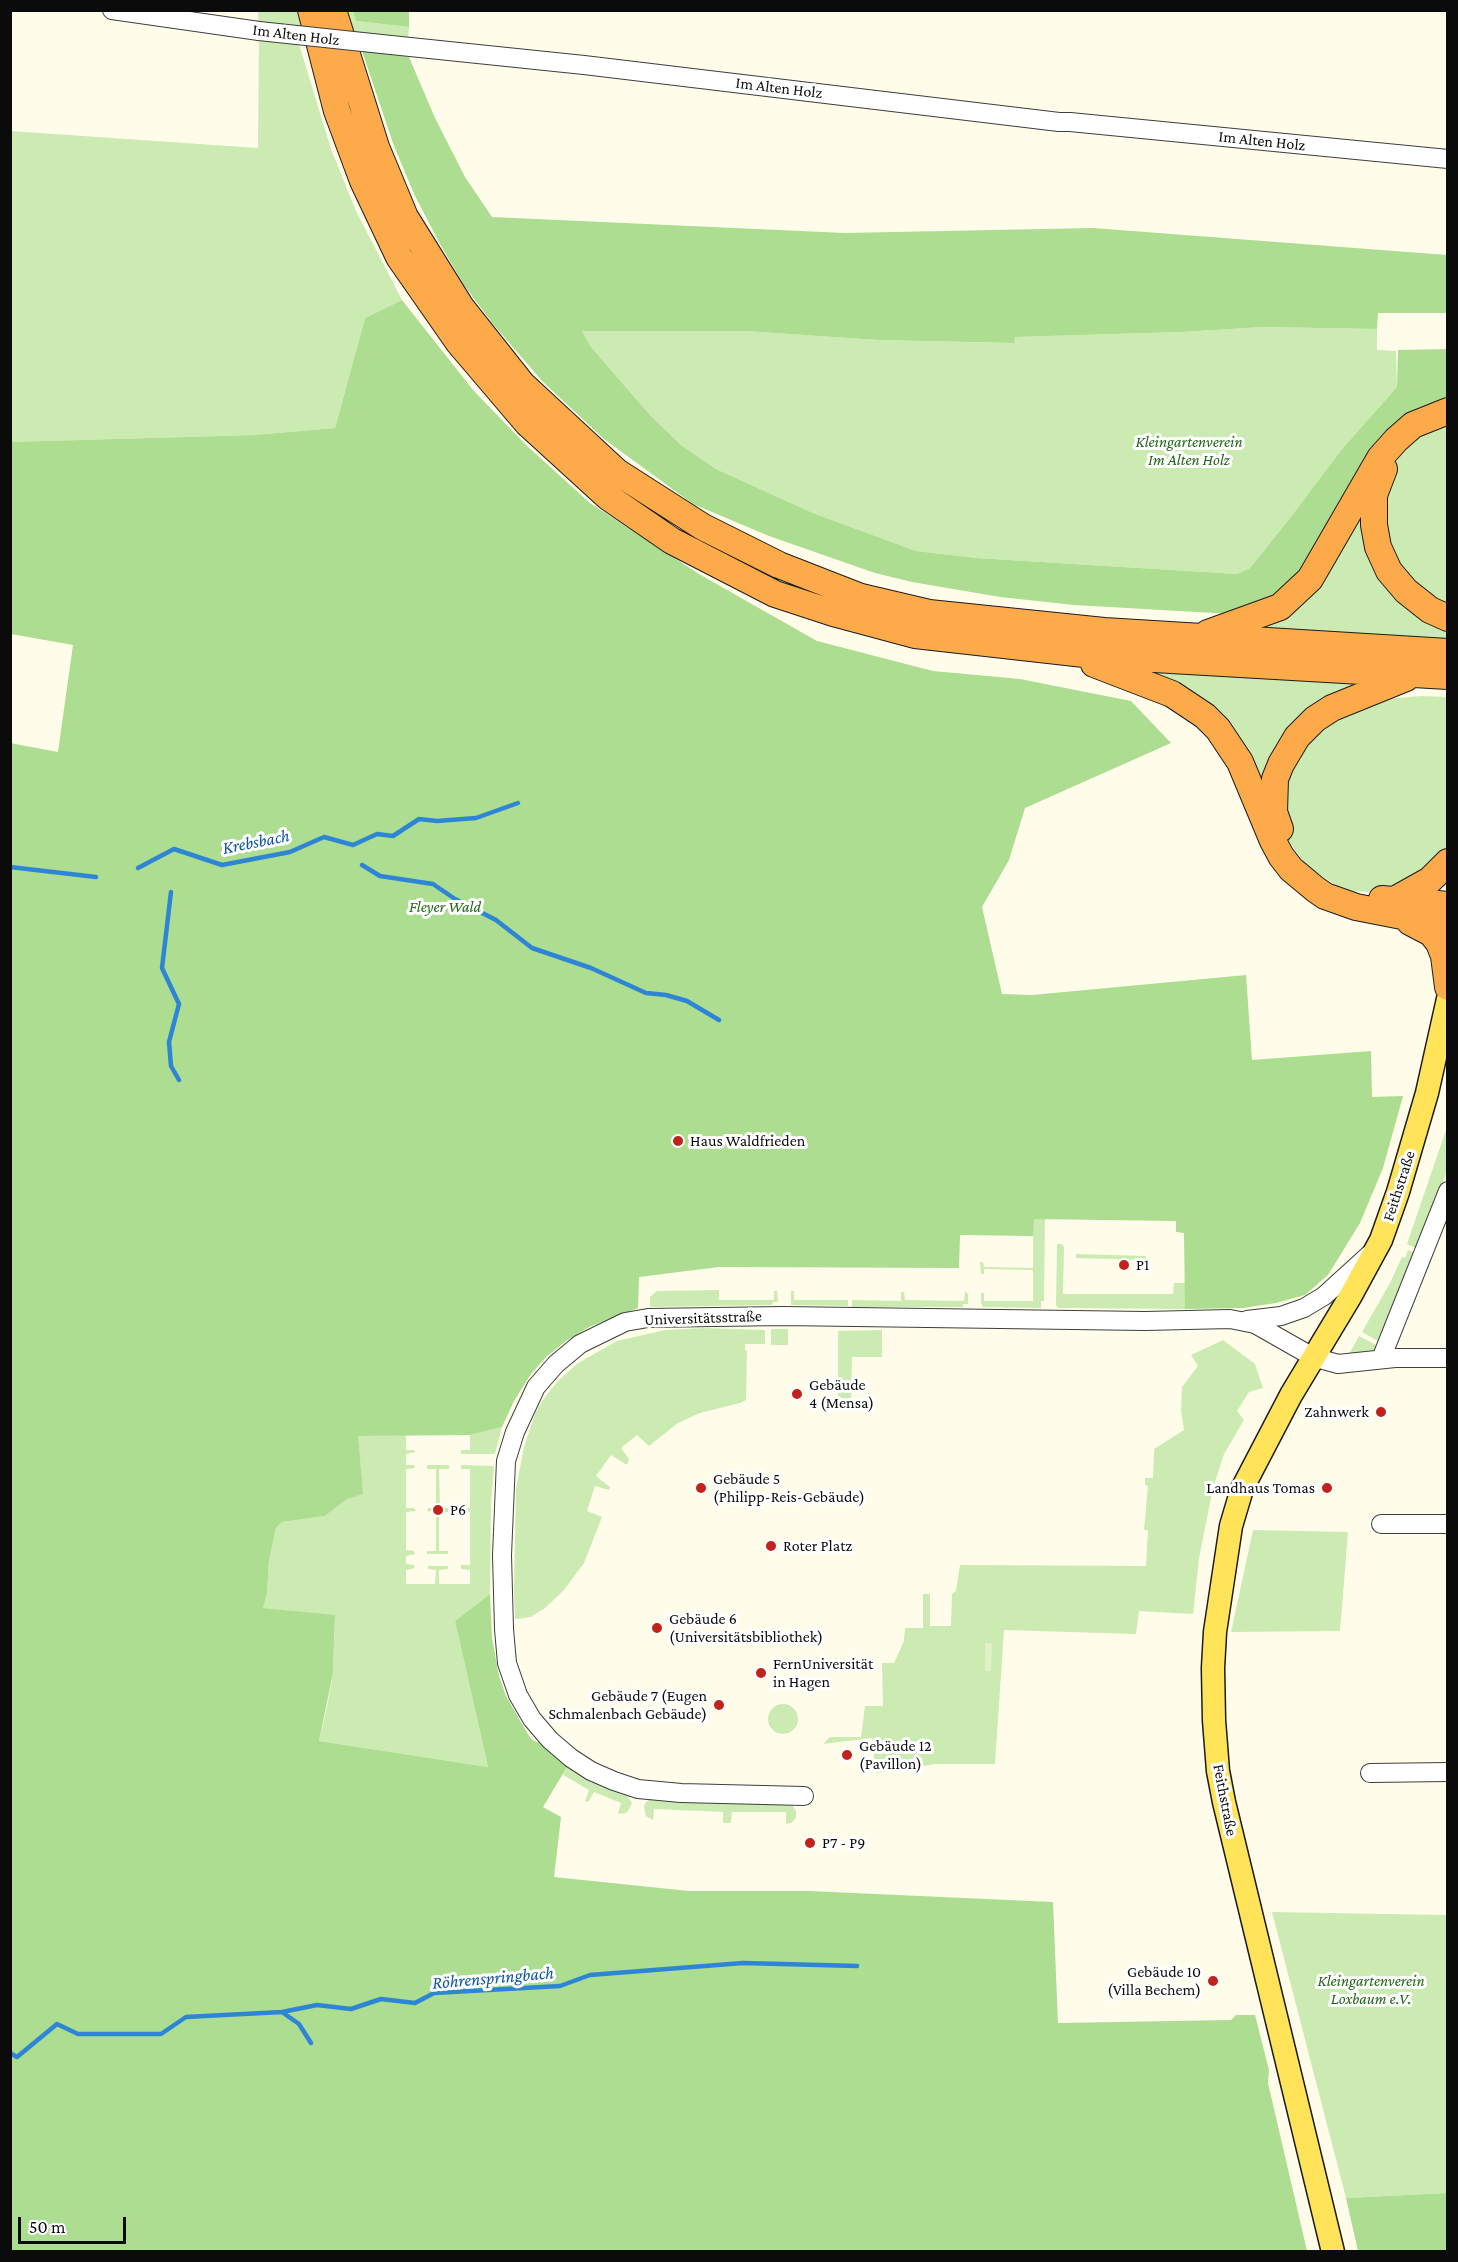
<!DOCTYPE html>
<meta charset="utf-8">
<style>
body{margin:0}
#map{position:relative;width:1458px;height:2262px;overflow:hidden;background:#fffdea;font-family:"Crimson Pro",serif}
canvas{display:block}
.frame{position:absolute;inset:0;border:12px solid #0b0b0b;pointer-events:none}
.scale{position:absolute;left:18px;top:2217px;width:108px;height:27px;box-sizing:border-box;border:3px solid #0b0b0b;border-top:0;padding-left:8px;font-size:18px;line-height:21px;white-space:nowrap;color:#0b0b0b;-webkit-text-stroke:4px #fff;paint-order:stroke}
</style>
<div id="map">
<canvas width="1458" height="2262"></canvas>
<div class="frame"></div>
<div class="scale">50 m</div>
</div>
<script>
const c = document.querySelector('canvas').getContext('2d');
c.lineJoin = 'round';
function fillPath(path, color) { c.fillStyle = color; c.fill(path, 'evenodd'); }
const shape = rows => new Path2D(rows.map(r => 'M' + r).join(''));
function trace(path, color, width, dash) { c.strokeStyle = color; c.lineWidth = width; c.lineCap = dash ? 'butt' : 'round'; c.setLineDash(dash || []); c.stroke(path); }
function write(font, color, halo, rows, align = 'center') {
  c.font = font + ' "Crimson Pro",serif'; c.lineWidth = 6; c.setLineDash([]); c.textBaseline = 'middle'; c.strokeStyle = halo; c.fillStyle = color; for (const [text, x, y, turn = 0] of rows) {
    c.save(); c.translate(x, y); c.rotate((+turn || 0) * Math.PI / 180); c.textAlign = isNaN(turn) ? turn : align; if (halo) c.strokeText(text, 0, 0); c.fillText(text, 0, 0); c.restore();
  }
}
const green = shape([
 [258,11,353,11,356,21,409,27,407,53,298,41,331,149,356,211,402,300,365,318,335,428,254,435,11,442,10,131,258,148,259,31],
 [1263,327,1377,329,1377,350,1396,351,1397,387,1342,449,1290,518,1250,568,1237,574,977,558,916,551,813,513,716,469,681,445,650,415,591,347,582,331,745,331,878,340,1013,343,1014,337,1181,332],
 [1447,422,1447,608,1406,579,1381,530,1391,464,1400,452,1422,433],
 [1362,509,1365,526,1447,629,1447,642,1268,633,1253,626],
 [1131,669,1378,682,1341,694,1264,797,1249,761],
 [1421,696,1447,697,1447,856,1381,893,1353,891,1338,886,1323,877,1307,865,1296,852,1287,837,1282,820,1287,765,1322,723,1376,700],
 [1447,1127,1447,1171,1418,1249,1407,1244],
 [1033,1219,1045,1219,1044,1301,1041,1301,1041,1308,983,1307,981,1303,981,1293,984,1293,984,1301,1033,1301,1033,1270,984,1269,984,1274,981,1274,980,1262,983,1262,984,1267,1033,1268],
 [1057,1244,1062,1244,1064,1247,1063,1294,1173,1294,1174,1283,1185,1283,1185,1309,1058,1308,1056,1305],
 [1408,1250,1416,1253,1378,1341,1362,1332,1390,1283,1402,1257,1405,1258],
 [1076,1254,1146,1256,1146,1260,1076,1258],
 [719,1290,719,1300,774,1300,774,1291,777,1291,778,1302,773,1302,772,1305,650,1307,650,1297,657,1291],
 [791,1291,794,1291,794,1300,848,1300,848,1306,791,1305],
 [901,1292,904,1292,905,1300,964,1301,965,1291,968,1294,968,1304,963,1304,963,1307,852,1307,852,1300,901,1301],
 [704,1328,765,1330,765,1344,745,1344,745,1350,747,1351,746,1400,740,1403,700,1413,678,1423,649,1446,637,1435,621,1448,629,1459,627,1465,611,1455,596,1476,610,1487,609,1490,595,1486,587,1511,602,1517,584,1563,564,1590,545,1608,531,1617,517,1619,515,1618,514,1590,516,1489,524,1447,535,1414,542,1401,557,1382,578,1363,617,1341,665,1330],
 [771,1329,788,1329,788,1345,771,1345],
 [882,1330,882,1357,852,1357,851,1399,838,1399,838,1331],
 [1359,1336,1376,1345,1373,1353,1348,1356],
 [1223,1340,1255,1364,1263,1388,1249,1392,1237,1411,1244,1420,1224,1454,1213,1488,1199,1558,1193,1614,1139,1611,1136,1634,1004,1630,995,1764,936,1764,876,1773,872,1738,823,1744,830,1737,861,1737,865,1706,883,1706,882,1663,894,1663,904,1641,905,1628,923,1628,923,1594,930,1594,930,1626,951,1626,952,1594,956,1591,960,1565,1146,1566,1148,1530,1144,1530,1148,1486,1145,1485,1145,1478,1153,1478,1154,1449,1184,1430,1181,1411,1182,1387,1198,1366,1191,1355],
 [502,1427,495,1454,461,1454,461,1450,470,1450,470,1435],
 [406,1435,406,1450,414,1450,415,1452,406,1454,406,1465,414,1465,415,1468,406,1469,406,1508,414,1508,416,1511,406,1512,406,1550,414,1551,415,1554,406,1556,406,1564,414,1565,415,1568,406,1570,406,1584,435,1584,436,1570,428,1569,428,1566,448,1566,448,1569,439,1570,439,1584,470,1584,470,1570,461,1569,461,1565,470,1565,470,1512,461,1511,461,1508,470,1508,470,1469,461,1469,461,1465,494,1466,491,1505,490,1594,455,1621,488,1767,319,1741,327,1707,333,1673,335,1616,263,1608,267,1594,269,1561,276,1528,282,1522,325,1516,347,1499,358,1436],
 [427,1465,449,1465,449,1469,439,1469,440,1508,448,1508,448,1512,439,1512,439,1551,448,1551,448,1554,427,1554,427,1551,436,1551,436,1512,427,1511,428,1508,436,1508,436,1469,427,1469],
 [1253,1530,1348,1532,1340,1631,1231,1632],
 '768 1719a15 15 0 1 1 30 0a15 15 0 1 1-30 0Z',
 [567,1767,594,1782,626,1794,632,1803,630,1808,626,1813,618,1814,621,1803,594,1792,588,1802,585,1801,589,1790,563,1775],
 [652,1798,791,1803,796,1811,796,1818,791,1823,786,1824,786,1812,732,1812,731,1823,723,1823,723,1812,654,1809,653,1820,646,1816,644,1807,646,1802],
 [1272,1912,1447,1915,1447,2193,1346,2198]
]);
const forest = shape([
 [353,11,409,11,409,27,356,21],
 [362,51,409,57,435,118,465,177,492,217,845,233,1093,228,1447,255,1447,313,1378,313,1377,329,1263,327,1181,332,1015,337,1014,343,878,340,745,331,582,331,591,347,650,415,681,445,716,469,813,513,916,551,977,558,1237,574,1250,568,1290,518,1342,449,1397,387,1398,350,1447,349,1447,398,1411,414,1305,566,1276,596,1232,614,1074,605,1000,597,912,582,875,573,769,536,693,504,604,439,543,382,493,324,464,285,440,244,415,196,394,146],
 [402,300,473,390,526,445,590,503,699,574,817,641,933,671,1020,679,1131,701,1171,743,1025,808,1009,860,982,907,1002,994,1032,995,1246,975,1252,1060,1371,1051,1372,1097,1403,1096,1383,1168,1360,1223,1328,1275,1305,1295,1276,1303,1243,1308,1185,1309,1184,1233,1176,1232,1176,1221,1034,1219,1033,1236,960,1235,959,1268,719,1267,639,1277,638,1308,589,1327,566,1341,547,1356,531,1374,514,1401,502,1427,470,1435,358,1436,363,1494,347,1499,325,1516,282,1522,276,1528,269,1561,267,1594,263,1608,335,1615,333,1673,319,1741,488,1767,455,1621,490,1594,492,1638,499,1676,506,1696,529,1736,534,1741,541,1743,567,1767,543,1807,561,1817,554,1877,689,1891,809,1891,1053,1902,1058,2023,1231,2020,1236,2015,1255,2015,1269,2070,1268,2083,1307,2251,11,2251,10,743,58,752,73,645,11,634,10,442,254,435,335,428,365,318],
 [1447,2193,1447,2251,1358,2251,1346,2198]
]);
const pitch = shape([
 [985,1643,992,1643,991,1671,985,1671]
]);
const stream = shape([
 [362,865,380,876,433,884,455,899,496,920,532,948,591,968,646,993,666,995,687,1001,719,1020],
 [10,867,96,877],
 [138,868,174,849,222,865,290,852,324,837,353,845,377,834,393,836,419,819,437,821,476,818,518,803],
 [171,892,162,968,179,1004,169,1042,171,1066,179,1080],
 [282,2012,299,2024,311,2043],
 [10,2053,17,2057,57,2024,78,2034,161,2034,186,2017,282,2012,317,2005,351,2009,381,1999,415,2003,434,1993,560,1986,590,1975,743,1963,857,1966]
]);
const minor = shape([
 [112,10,259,31],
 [391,45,584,65,1059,122,1070,122,1448,159],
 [1247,1320,1281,1316,1304,1308,1324,1296,1369,1255],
 [1381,1359,1448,1191],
 [1381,1524,1448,1524],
 [1370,1773,1448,1772],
 [804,1796,681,1793,638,1789,614,1781,591,1771,571,1758,550,1740,532,1719,518,1695,507,1663,504,1629,502,1555,506,1461,515,1432,536,1387,556,1364,580,1344,625,1322,648,1318,783,1316,1145,1321,1230,1319,1255,1324,1313,1357,1338,1364,1395,1358,1448,1358]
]);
const major = shape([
 [1333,2252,1224,1802,1218,1771,1214,1720,1213,1668,1215,1632,1231,1526,1242,1489,1291,1395,1350,1297,1381,1240,1398,1192,1427,1093,1448,999]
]);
const highway = shape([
 [311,10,337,111,363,181,399,257,459,343,528,424,608,497,672,541,775,594,833,613,915,635,1102,656,1448,676],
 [333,10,376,147,405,217,461,307,522,384,617,472,703,527,779,565,861,597,929,613,1104,631,1448,652],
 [1384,469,1374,495,1374,525,1378,547,1389,571,1406,591,1430,610,1448,618],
 [1208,633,1280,607,1310,579,1380,458,1396,440,1413,425,1448,411],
 [1094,664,1172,694,1205,716,1218,729,1240,762,1273,841,1281,856,1291,869,1315,889,1325,896,1356,907,1448,925],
 [1280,829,1274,812,1275,779,1281,764,1297,737,1315,719,1332,708,1406,678],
 [1382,899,1448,905],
 [1396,899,1430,880,1448,862],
 [1410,922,1431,933,1439,943,1444,956,1448,987]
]);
const minorBridge = shape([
 [259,31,391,45]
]);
const markers = [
 [678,1141,6,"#c2221c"],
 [1124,1265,6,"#c2221c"],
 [797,1394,6,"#c2221c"],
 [1381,1412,6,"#c2221c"],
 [701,1488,6,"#c2221c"],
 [1327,1488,6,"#c2221c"],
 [438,1510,6,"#c2221c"],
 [771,1546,6,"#c2221c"],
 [657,1628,6,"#c2221c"],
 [761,1673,6,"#c2221c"],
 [719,1705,6,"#c2221c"],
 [847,1755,6,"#c2221c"],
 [810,1843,6,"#c2221c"],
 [1213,1981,6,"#c2221c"]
];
const streetNames = [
 ["Im Alten Holz",296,35,7],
 ["Im Alten Holz",779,88,7],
 ["Im Alten Holz",1262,141,6],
 ["Feithstraße",1399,1186,-72],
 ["Universitätsstraße",703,1318,-2],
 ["Feithstraße",1225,1800,79]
];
const parkNames = [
 ["Kleingartenverein",1189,442],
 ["Im Alten Holz",1189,460],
 ["Fleyer Wald",445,907],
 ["Kleingartenverein",1371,1981],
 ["Loxbaum e.V.",1371,1999]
];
const poiNames = [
 ["Haus Waldfrieden",690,1141],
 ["P1",1136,1265],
 ["Gebäude",809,1385],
 ["4 (Mensa)",809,1403],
 ["Zahnwerk",1369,1412,"right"],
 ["Gebäude 5",713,1479],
 ["(Philipp-Reis-Gebäude)",713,1497],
 ["Landhaus Tomas",1315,1488,"right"],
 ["P6",450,1510],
 ["Roter Platz",783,1546],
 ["Gebäude 6",669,1619],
 ["(Universitätsbibliothek)",669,1637],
 ["FernUniversität",773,1664],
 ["in Hagen",773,1682],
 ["Gebäude 7 (Eugen",707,1696,"right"],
 ["Schmalenbach Gebäude)",707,1714,"right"],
 ["Gebäude 12",859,1746],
 ["(Pavillon)",859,1764],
 ["P7 - P9",822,1843],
 ["Gebäude 10",1201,1972,"right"],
 ["(Villa Bechem)",1201,1990,"right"]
];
const waterNames = [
 ["Krebsbach",256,842,-11],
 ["Röhrenspringbach",493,1978,-5]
];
fillPath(green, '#cbebb2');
fillPath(forest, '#acdd90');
fillPath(pitch, '#def2c4');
trace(stream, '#2e85d5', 4.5);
trace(minor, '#3e3e3e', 20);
trace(major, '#1c1c1c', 25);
trace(highway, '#1c1c1c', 28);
trace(minor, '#fff', 18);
trace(major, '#ffe45a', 22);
trace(highway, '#fdaa4a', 26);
trace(minorBridge, '#3e3e3e', 20, []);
trace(minorBridge, '#fff', 18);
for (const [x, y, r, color] of markers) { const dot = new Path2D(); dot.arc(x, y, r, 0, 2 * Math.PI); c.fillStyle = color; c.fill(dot); trace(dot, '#fff', 2); }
write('16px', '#0b0b0b', '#fff', streetNames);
write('italic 16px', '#236619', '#fff', parkNames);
write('16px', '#0b0b0b', '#fff', poiNames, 'left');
write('italic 18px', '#0f56a3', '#fff', waterNames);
</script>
